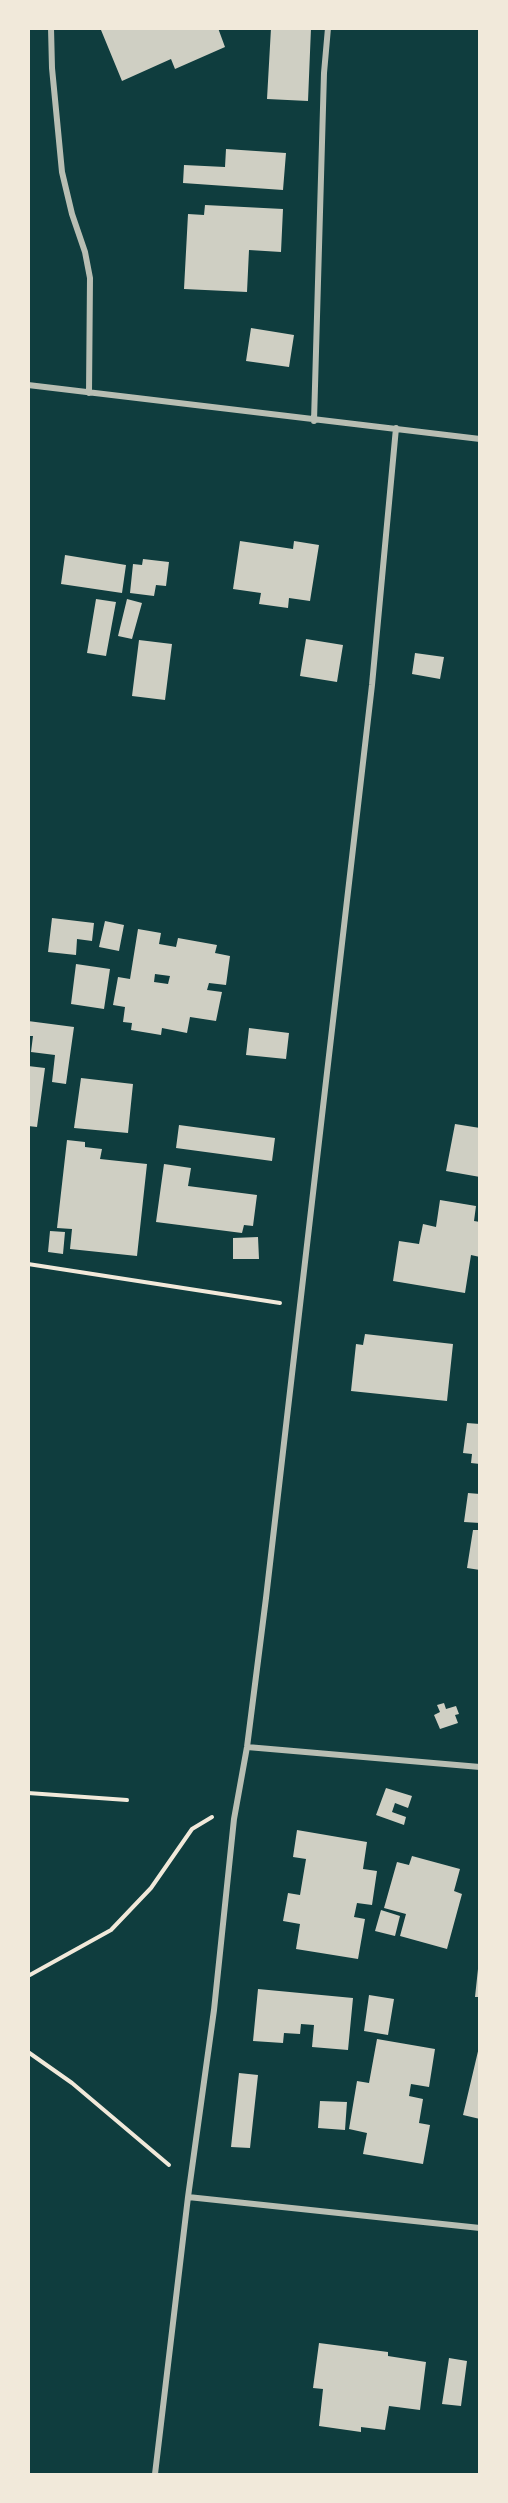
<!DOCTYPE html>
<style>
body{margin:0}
#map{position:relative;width:508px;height:2503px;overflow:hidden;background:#0f3d3e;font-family:Rubik,sans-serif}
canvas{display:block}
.frame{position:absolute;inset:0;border:30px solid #f1e9da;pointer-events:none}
</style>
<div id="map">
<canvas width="508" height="2503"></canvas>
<div class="frame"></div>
</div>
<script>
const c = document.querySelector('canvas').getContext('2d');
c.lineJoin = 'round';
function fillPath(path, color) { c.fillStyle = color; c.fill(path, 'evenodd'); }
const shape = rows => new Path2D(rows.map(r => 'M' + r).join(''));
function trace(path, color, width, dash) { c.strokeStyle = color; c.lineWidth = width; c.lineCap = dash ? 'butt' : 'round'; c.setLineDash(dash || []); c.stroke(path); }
const building = shape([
 [104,28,218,28,225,47,175,69,171,59,122,81,101,30],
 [271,28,311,28,308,101,267,99],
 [226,149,286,153,283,190,183,183,184,165,225,167],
 [205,205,283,209,281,252,249,250,247,292,184,289,188,214,204,215],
 [251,328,294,335,289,367,246,361],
 [240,541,293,549,294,541,319,545,310,601,289,598,288,608,259,604,261,593,233,589],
 [65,555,126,565,122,593,61,584],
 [143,559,169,562,166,586,156,585,154,596,130,593,133,564,142,565],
 [96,599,116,602,106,656,87,653],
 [127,599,142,603,132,639,118,636],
 [306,639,343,645,337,682,300,676],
 [139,640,172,644,165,700,132,696],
 [415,653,444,657,440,679,412,674],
 [52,918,94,923,92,941,77,939,76,955,48,952],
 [105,921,124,925,119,951,99,947],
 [138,929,161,933,159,944,176,947,178,938,217,945,215,953,230,956,226,985,209,983,207,990,222,992,216,1021,190,1017,187,1033,162,1028,161,1035,131,1030,132,1023,123,1022,125,1007,113,1005,118,977,130,979],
 [155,974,170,976,168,984,154,982],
 [76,964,110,969,104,1009,71,1004],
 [28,1021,74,1027,66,1084,52,1082,55,1055,31,1052,33,1036,28,1036],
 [249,1028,289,1033,286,1059,246,1055],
 [28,1066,45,1068,37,1127,28,1126],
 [81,1078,133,1084,128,1133,74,1128],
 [455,1124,480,1128,480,1177,446,1171],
 [179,1125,275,1138,272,1161,176,1148],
 [67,1140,85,1142,85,1147,102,1149,100,1159,147,1164,137,1256,70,1249,72,1229,57,1228],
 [164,1164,191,1168,188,1186,257,1195,253,1226,244,1225,242,1233,156,1222],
 [440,1200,476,1206,474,1221,480,1222,480,1257,471,1255,465,1293,393,1281,399,1241,419,1244,423,1224,436,1227],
 [50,1231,65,1232,63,1254,48,1252],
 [258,1237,259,1259,233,1259,233,1238],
 [365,1334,453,1344,447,1401,351,1391,356,1344,363,1345],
 [467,1423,480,1424,480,1464,471,1463,472,1454,463,1453],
 [468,1493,480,1494,480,1523,464,1522],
 [473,1530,480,1530,480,1570,467,1568],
 [444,1703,446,1709,456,1706,459,1714,455,1715,458,1723,440,1729,434,1715,440,1712,437,1705],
 [386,1788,412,1796,408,1808,395,1803,392,1812,406,1817,404,1825,376,1815],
 [297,1830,367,1842,363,1869,377,1871,372,1905,357,1903,354,1917,365,1919,358,1959,296,1949,300,1924,283,1921,288,1893,300,1895,306,1859,293,1857],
 [412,1856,460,1869,454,1891,462,1894,447,1949,400,1936,406,1914,384,1908,397,1862,409,1865],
 [381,1910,400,1916,395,1936,375,1931],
 [478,1969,480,1969,480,1997,475,1997],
 [258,1989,353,1998,348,2050,312,2047,314,2025,301,2024,300,2034,284,2033,283,2043,253,2041],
 [369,1995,394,1999,388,2035,364,2031],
 [377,2039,435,2049,429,2087,411,2084,409,2096,423,2099,419,2123,430,2125,423,2164,363,2154,367,2133,349,2129,357,2081,369,2083],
 [479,2047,480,2047,480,2119,463,2115],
 [239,2073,258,2075,250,2148,231,2147],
 [320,2101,347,2102,345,2130,318,2128],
 [319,2343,388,2352,388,2356,426,2362,420,2410,389,2406,385,2430,361,2427,361,2432,319,2426,323,2389,313,2388],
 [449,2358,467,2361,461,2406,442,2404]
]);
const path = shape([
 [28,1264,280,1303],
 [28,1793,127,1800],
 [28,1976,111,1930,151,1888,192,1829,212,1817],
 [28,2052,72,2083,169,2165]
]);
const minor = shape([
 [51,28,52,68,62,172,72,214,85,252,90,278,89,393],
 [28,385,480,439],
 [314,421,324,73,328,28],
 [247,1747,480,1767],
 [188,2197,480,2228],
 [155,2474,188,2197,214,2010,234,1819,247,1747,266,1598,372,685,396,428]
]);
fillPath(building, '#cfcfc3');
trace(path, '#f1e9da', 4);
trace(minor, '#b8beb3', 6);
</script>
